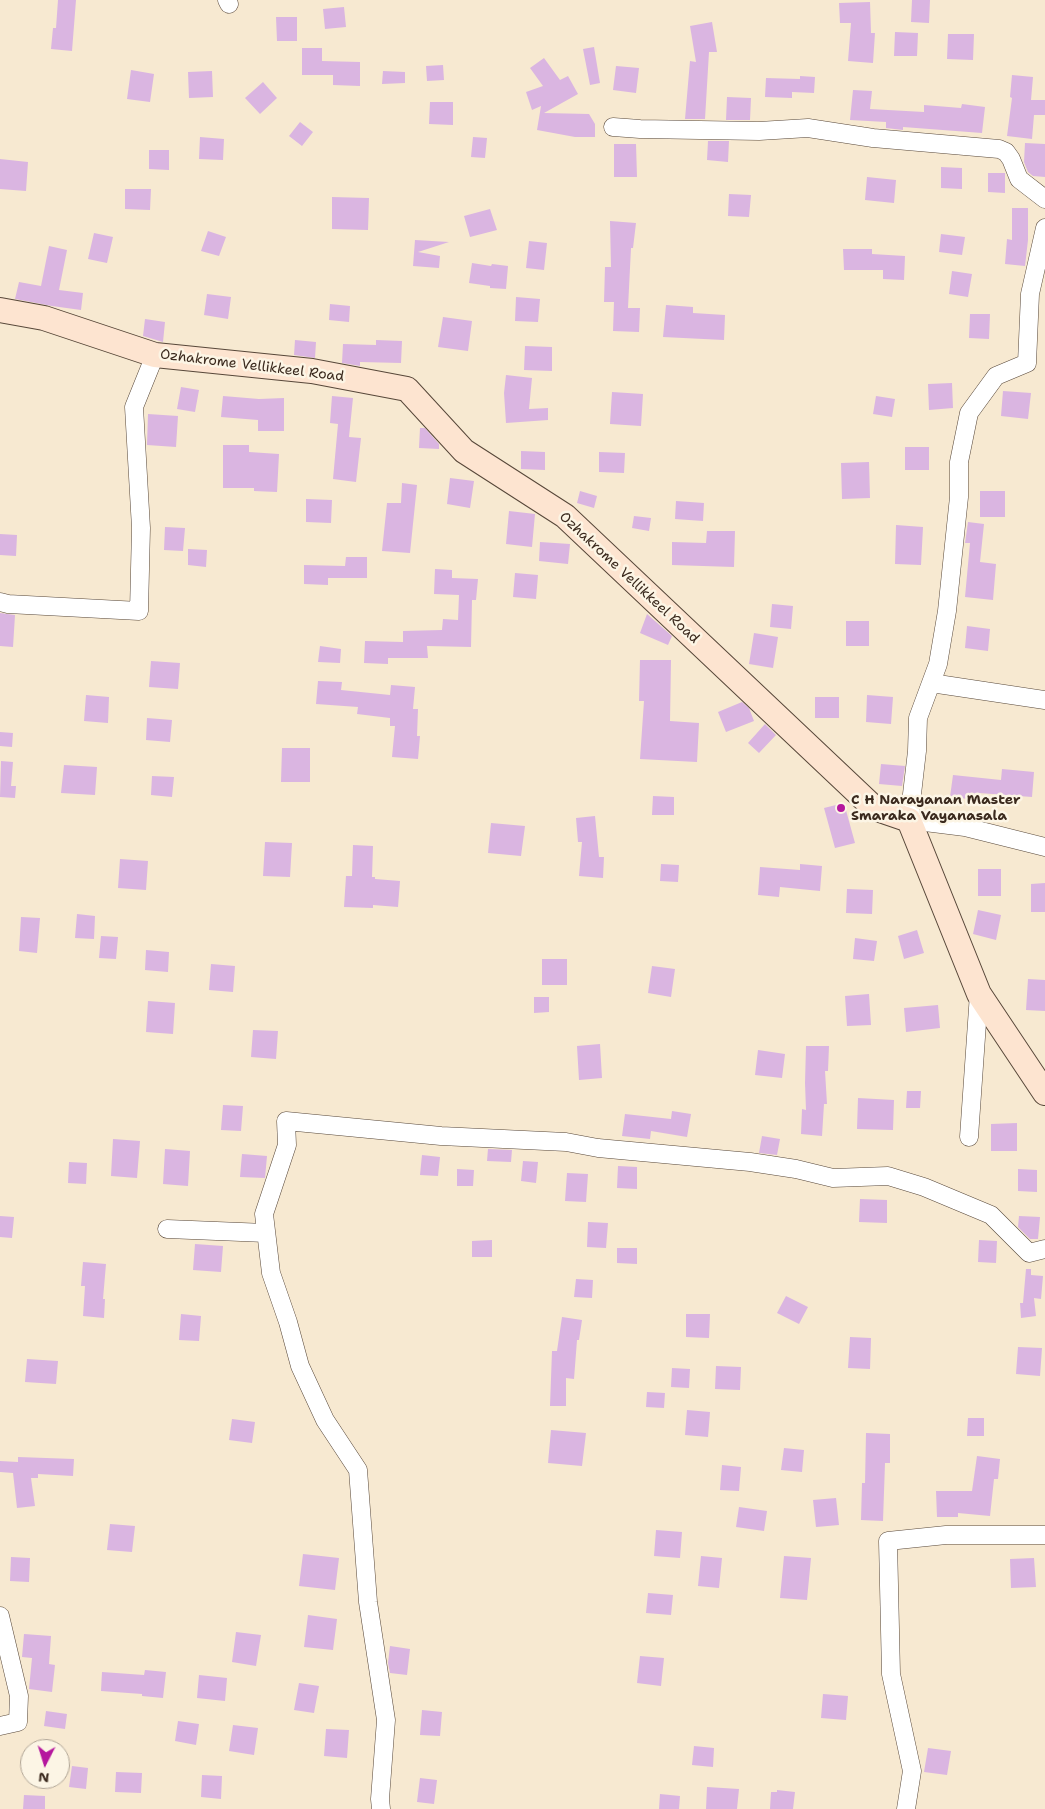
<!DOCTYPE html>
<style>
body{margin:0}
#map{position:relative;width:1045px;height:1809px;overflow:hidden;background:#f7e9d1;font-family:"Shantell Sans",sans-serif}
canvas{display:block}
.north{position:absolute;left:20px;top:1739px;width:50px;height:50px;box-sizing:border-box;background:#fcf5e5;border:1px solid #afa495;border-radius:50%;rotate:185deg;font-size:14px;font-weight:700;line-height:20px;text-align:center;color:#3b2a1e}
.north::after{content:'';display:block;margin:auto;width:18px;height:22px;background:#b5179e;clip-path:polygon(50% 0,100% 100%,50% 72%,0 100%)}
</style>
<div id="map">
<canvas width="1045" height="1809"></canvas>
<div class="north">N</div>
</div>
<script>
const c = document.querySelector('canvas').getContext('2d');
c.lineJoin = 'round';
function fillPath(path, color) { c.fillStyle = color; c.fill(path, 'evenodd'); }
const shape = rows => new Path2D(rows.map(r => 'M' + r).join(''));
function trace(path, color, width, dash) { c.strokeStyle = color; c.lineWidth = width; c.lineCap = dash ? 'butt' : 'round'; c.setLineDash(dash || []); c.stroke(path); }
function write(font, color, halo, rows, align = 'center') {
  c.font = font + ' "Shantell Sans",sans-serif'; c.lineWidth = 5; c.setLineDash([]); c.textBaseline = 'middle'; c.strokeStyle = halo; c.fillStyle = color; for (const [text, x, y, turn = 0] of rows) {
    c.save(); c.translate(x, y); c.rotate((+turn || 0) * Math.PI / 180); c.textAlign = isNaN(turn) ? turn : align; if (halo) c.strokeText(text, 0, 0); c.fillText(text, 0, 0); c.restore();
  }
}
const building = shape([
 [58,0,76,0,72,51,51,49,53,28,56,28],
 [912,0,930,0,929,23,911,22],
 [870,2,871,33,875,33,873,63,848,61,851,23,840,23,839,3],
 [344,7,346,27,325,29,323,9],
 [276,17,297,17,297,41,277,41],
 [712,22,717,52,709,52,705,119,685,119,690,61,696,62,690,26],
 [895,32,918,33,917,56,894,56],
 [948,34,974,34,973,60,947,59],
 [594,47,600,83,590,85,583,49],
 [302,48,322,48,322,61,360,62,360,86,333,85,333,75,302,75],
 [544,58,560,80,568,76,578,94,544,113,589,114,595,124,595,137,575,137,537,130,541,106,532,110,526,92,543,86,530,68],
 [443,65,444,80,427,81,426,66],
 [616,66,639,68,636,93,613,90],
 [131,70,154,74,150,102,127,99],
 [212,71,213,97,189,98,188,72],
 [383,71,405,72,405,83,382,84],
 [1012,75,1033,77,1031,100,1045,100,1045,115,1034,115,1032,139,1007,136,1012,98,1010,97],
 [800,76,815,77,814,93,792,92,792,98,765,97,766,78,800,79],
 [263,82,277,98,260,114,245,98],
 [853,90,872,91,870,109,924,112,924,105,961,108,962,104,985,107,982,133,903,127,903,130,886,128,886,122,850,120],
 [727,97,751,98,750,120,726,120],
 [430,102,453,102,453,125,429,124],
 [300,122,313,132,302,146,289,136],
 [200,137,224,139,223,160,199,159],
 [473,137,487,138,485,158,471,157],
 [708,141,729,141,728,162,707,160],
 [1025,143,1045,144,1045,177,1033,176,1028,172,1024,162],
 [614,144,636,144,637,177,614,177],
 [149,150,169,150,169,170,149,169],
 [0,159,28,162,26,191,0,189],
 [941,167,962,168,962,189,941,188],
 [988,173,1005,173,1005,193,988,192],
 [867,177,896,180,894,203,865,200],
 [125,189,151,189,150,210,125,209],
 [729,194,751,195,749,217,728,216],
 [332,197,369,198,368,230,332,229],
 [1012,208,1028,208,1028,240,1025,266,1005,264,1007,239,1012,240],
 [490,209,497,230,470,237,464,216],
 [610,221,636,223,633,248,631,248,628,308,640,308,639,332,613,331,614,302,604,302,605,267,611,267],
 [208,231,226,237,219,256,201,251],
 [94,233,113,237,107,263,88,259],
 [941,234,965,237,962,255,939,252],
 [415,240,449,242,418,252,440,256,439,268,413,266],
 [529,241,547,243,544,270,526,268],
 [49,246,67,250,59,290,83,293,81,310,52,306,15,299,19,282,41,286],
 [843,249,872,249,872,254,905,256,904,280,883,279,883,270,844,270],
 [472,263,491,266,492,264,508,266,506,289,490,288,490,286,469,283],
 [952,271,972,274,968,297,949,294],
 [207,294,231,297,228,319,204,315],
 [516,297,540,299,538,322,515,321],
 [330,304,350,306,349,322,329,320],
 [666,305,693,307,693,313,725,315,724,340,663,337],
 [970,314,990,314,989,339,969,338],
 [443,317,472,321,468,351,438,347],
 [145,319,165,322,163,342,143,336],
 [295,340,316,342,315,358,294,355],
 [376,340,402,341,401,363,360,362,360,366,342,363,343,344,376,345],
 [525,346,552,347,552,371,524,370],
 [506,375,532,378,529,409,548,408,548,420,506,423,504,393],
 [952,383,953,408,929,410,928,384],
 [181,387,199,390,195,412,177,409],
 [1003,391,1031,393,1028,419,1001,416],
 [612,392,643,394,641,426,610,424],
 [223,396,259,399,284,398,284,431,258,431,258,420,221,417],
 [332,396,353,398,349,437,361,438,356,482,333,479,338,424,330,423],
 [876,396,895,399,892,417,873,414],
 [148,414,178,416,176,447,147,445],
 [420,428,425,428,439,444,439,449,419,448],
 [223,445,249,445,249,452,279,454,277,492,254,491,254,488,223,488],
 [905,447,929,447,929,470,905,470],
 [521,451,545,452,545,470,521,469],
 [599,452,625,453,624,473,599,472],
 [869,462,870,498,842,499,841,463],
 [450,478,474,481,470,508,447,504],
 [402,483,417,485,410,553,382,551,387,503,401,503],
 [580,491,597,496,594,508,577,503],
 [980,491,1005,491,1005,517,980,517],
 [306,499,332,500,331,523,306,522],
 [676,501,704,503,703,521,675,519],
 [509,511,535,514,532,547,506,544],
 [634,516,651,518,649,531,632,528],
 [968,522,984,524,980,562,996,564,993,600,965,597,970,543,965,543],
 [896,525,923,527,921,565,895,564],
 [165,527,185,528,183,551,164,550],
 [707,531,735,531,734,567,672,565,672,542,706,543],
 [0,534,17,535,16,556,0,555],
 [540,542,570,544,568,564,539,561],
 [188,549,207,550,206,567,188,565],
 [346,557,367,557,367,578,328,578,328,585,304,584,304,565,345,566],
 [435,569,452,570,452,578,478,579,476,600,472,600,471,647,427,646,428,658,388,658,388,664,364,663,365,641,403,642,403,631,442,630,443,619,458,620,459,595,434,594],
 [515,573,538,575,536,599,513,597],
 [772,604,793,606,791,629,770,627],
 [0,613,15,615,13,647,0,646],
 [647,614,672,636,668,645,640,633],
 [846,621,869,621,869,646,846,646],
 [967,626,990,629,988,651,965,648],
 [754,633,778,637,773,668,749,664],
 [320,646,341,649,340,663,318,662],
 [640,660,671,660,670,721,699,723,697,762,640,759,644,701,639,701],
 [151,661,180,663,178,689,149,687],
 [318,681,342,682,341,690,390,695,391,685,415,687,413,709,418,709,417,736,420,736,418,759,392,757,395,726,390,726,390,718,357,714,358,707,316,704],
 [86,695,109,697,108,723,84,721],
 [867,695,893,697,891,724,866,722],
 [815,697,839,697,839,718,815,718],
 [742,702,749,708,754,721,726,732,718,712],
 [147,718,172,720,170,742,146,740],
 [765,724,776,735,759,753,748,743],
 [0,732,13,733,12,747,0,746],
 [282,748,310,748,310,782,281,782],
 [1,761,13,762,11,786,16,786,15,798,0,797],
 [881,764,905,766,902,786,879,784],
 [64,765,97,767,95,795,61,793],
 [1002,769,1034,772,1032,797,979,793,978,800,950,797,953,775,1001,780],
 [152,776,174,777,172,797,151,795],
 [653,796,674,797,674,815,652,815],
 [844,803,855,843,835,848,824,808],
 [595,816,599,857,604,857,603,878,579,876,582,842,578,842,576,818],
 [491,823,525,826,521,856,488,853],
 [265,842,292,843,290,877,263,876],
 [353,845,373,846,372,877,375,877,375,879,400,881,398,907,373,905,373,908,344,907,346,876,352,876],
 [120,859,148,861,146,890,118,888],
 [661,864,679,865,678,882,660,881],
 [800,864,822,866,820,891,780,887,779,897,758,895,760,867,800,870],
 [978,869,1001,869,1001,896,978,896],
 [1045,883,1045,912,1031,912,1031,884],
 [847,889,873,890,872,914,846,913],
 [978,910,1001,915,996,940,973,934],
 [77,914,95,916,94,939,75,938],
 [21,917,40,918,37,953,19,951],
 [917,930,924,953,904,959,898,936],
 [101,936,118,937,116,959,99,958],
 [855,938,877,941,874,961,853,959],
 [146,950,169,952,168,972,145,970],
 [542,959,567,959,567,985,542,985],
 [211,964,235,966,233,992,209,990],
 [652,966,675,969,671,997,648,993],
 [1028,979,1045,980,1045,1011,1026,1010],
 [869,994,871,1025,847,1026,845,996],
 [534,997,549,997,549,1012,534,1013],
 [148,1001,175,1003,173,1034,146,1032],
 [938,1005,940,1028,906,1032,904,1008],
 [253,1030,278,1031,276,1059,251,1057],
 [600,1044,602,1078,579,1080,577,1046],
 [806,1046,829,1046,828,1071,825,1071,827,1104,824,1104,822,1136,801,1134,802,1109,806,1110,805,1083],
 [758,1050,785,1054,782,1078,755,1075],
 [907,1091,921,1091,920,1108,906,1108],
 [858,1098,894,1100,893,1130,857,1129],
 [223,1105,243,1106,241,1131,221,1130],
 [672,1111,691,1114,687,1137,651,1131,650,1139,622,1136,625,1114,671,1119],
 [1017,1123,1017,1151,991,1151,991,1124],
 [762,1136,780,1139,777,1155,759,1153],
 [113,1139,140,1141,137,1178,111,1176],
 [165,1149,190,1151,188,1186,163,1184],
 [488,1149,512,1150,511,1162,487,1161],
 [242,1154,267,1156,265,1178,240,1177],
 [422,1155,440,1157,438,1176,420,1175],
 [523,1161,538,1162,536,1183,521,1181],
 [69,1162,87,1163,86,1184,68,1183],
 [618,1166,637,1167,637,1189,617,1188],
 [457,1169,474,1170,473,1186,457,1186],
 [1018,1169,1037,1170,1037,1192,1018,1191],
 [567,1173,588,1174,586,1202,565,1201],
 [860,1199,887,1200,887,1223,859,1222],
 [0,1216,14,1217,12,1238,0,1237],
 [1019,1216,1040,1217,1038,1239,1030,1239,1018,1227],
 [588,1222,608,1223,606,1248,587,1247],
 [492,1240,492,1257,472,1257,472,1241],
 [979,1240,997,1241,996,1263,978,1262],
 [195,1244,223,1246,221,1272,193,1270],
 [617,1248,637,1248,637,1264,617,1263],
 [83,1262,106,1264,103,1299,105,1299,104,1318,83,1316,85,1286,81,1286],
 [1026,1269,1031,1269,1031,1275,1043,1276,1041,1299,1034,1298,1036,1316,1021,1318,1020,1303,1023,1303],
 [576,1279,593,1280,592,1298,574,1297],
 [786,1296,808,1307,799,1324,777,1313],
 [181,1314,201,1316,199,1341,179,1340],
 [686,1314,710,1314,709,1338,686,1337],
 [562,1317,582,1320,579,1340,577,1340,574,1379,566,1378,566,1406,550,1406,552,1351,557,1351],
 [850,1337,871,1338,870,1369,848,1368],
 [1018,1347,1042,1348,1040,1376,1016,1374],
 [27,1359,58,1361,56,1384,25,1382],
 [716,1366,741,1367,740,1390,715,1389],
 [672,1368,690,1369,689,1388,671,1387],
 [647,1392,665,1393,664,1408,646,1407],
 [687,1410,710,1412,708,1437,685,1435],
 [968,1418,984,1418,984,1436,967,1436],
 [232,1419,255,1422,252,1443,229,1440],
 [551,1430,586,1433,582,1466,548,1463],
 [866,1433,890,1434,890,1463,885,1463,883,1521,861,1520,862,1483,865,1483],
 [784,1448,804,1450,802,1472,781,1470],
 [977,1456,1000,1459,998,1479,994,1479,990,1516,958,1513,958,1517,937,1517,936,1491,972,1491],
 [18,1457,74,1459,73,1476,38,1474,38,1478,31,1478,35,1506,17,1508,13,1473,0,1472,0,1461,18,1462],
 [722,1465,741,1467,739,1491,720,1490],
 [836,1498,839,1525,816,1527,813,1500],
 [739,1507,767,1511,764,1531,736,1527],
 [110,1524,135,1526,132,1552,107,1550],
 [656,1530,682,1532,680,1558,654,1556],
 [303,1554,339,1558,335,1590,299,1586],
 [701,1556,722,1558,719,1588,698,1586],
 [784,1556,811,1558,807,1600,780,1598],
 [11,1557,30,1558,29,1582,10,1581],
 [1034,1558,1036,1587,1011,1588,1010,1559],
 [648,1593,673,1595,671,1615,646,1613],
 [308,1615,337,1619,333,1650,304,1647],
 [236,1632,261,1635,256,1666,232,1662],
 [24,1634,51,1636,49,1664,55,1665,52,1692,29,1689,32,1658,22,1657],
 [390,1646,410,1649,407,1675,390,1673,388,1663],
 [640,1656,664,1658,661,1686,637,1683],
 [145,1670,166,1672,163,1698,142,1696,142,1694,101,1691,102,1672,144,1675],
 [199,1675,227,1678,225,1701,197,1698],
 [299,1683,319,1686,314,1713,294,1710],
 [823,1694,848,1696,846,1720,821,1718],
 [422,1710,442,1712,440,1736,420,1735],
 [46,1711,67,1714,65,1729,44,1726],
 [178,1721,199,1724,196,1745,175,1741],
 [233,1725,258,1728,254,1755,229,1751],
 [326,1729,349,1730,347,1758,324,1756],
 [694,1746,714,1748,713,1767,692,1765],
 [928,1748,951,1751,947,1775,924,1772],
 [72,1766,88,1768,86,1789,69,1787],
 [116,1772,142,1773,141,1793,115,1792],
 [202,1775,222,1776,221,1799,201,1797],
 [420,1778,437,1780,434,1804,417,1802],
 [707,1787,739,1789,737,1809,706,1809],
 [777,1790,795,1792,793,1809,770,1809,771,1792,777,1792],
 [660,1794,680,1796,679,1809,659,1809],
 [24,1795,45,1796,45,1809,23,1809]
]);
const minor = shape([
 [227,0,229,4],
 [613,127,640,129,759,131,808,128,873,138,999,149,1006,152,1011,159,1019,179,1045,199],
 [1045,228,1030,294,1027,363,996,376,969,413,959,462,959,497,947,611,938,664,918,718,917,751,909,820,965,827,1045,847],
 [0,602,8,604,139,611,141,528,134,407,155,355],
 [931,683,1045,700],
 [969,1137,979,994],
 [167,1229,266,1233],
 [0,1616,19,1696,18,1722,0,1726],
 [381,1809,380,1799,386,1720,368,1602,358,1470,325,1420,300,1366,288,1322,271,1273,264,1214,287,1145,286,1121,441,1136,566,1142,598,1148,750,1162,796,1169,833,1178,888,1176,924,1187,991,1215,1029,1253,1045,1249],
 [906,1809,912,1771,891,1674,888,1541,946,1535,1045,1535]
]);
const secondary = shape([
 [0,310,44,318,155,355,312,371,407,389,464,451,565,516,874,808,909,820,979,994,1045,1093]
]);
const markers = [
 [841,808,5,"#b5179e"]
];
const streetNames = [
 ["Ozhakrome Vellikkeel Road",252,366,7],
 ["Ozhakrome Vellikkeel Road",629,578,43]
];
const poiNames = [
 ["C H Narayanan Master",851,800],
 ["Smaraka Vayanasala",851,816]
];
fillPath(building, '#dab5e1');
trace(minor, '#574739', 19);
trace(secondary, '#574739', 26);
trace(minor, '#fff', 18);
trace(secondary, '#fde4d0', 24);
for (const [x, y, r, color] of markers) { const dot = new Path2D(); dot.arc(x, y, r, 0, 2 * Math.PI); c.fillStyle = color; c.fill(dot); trace(dot, '#fcf5e5', 2); }
write('14px', '#3b2a1e', '#fcf5e5', streetNames);
write('bold 14px', '#3b2a1e', '#fcf5e5', poiNames, 'left');
</script>
